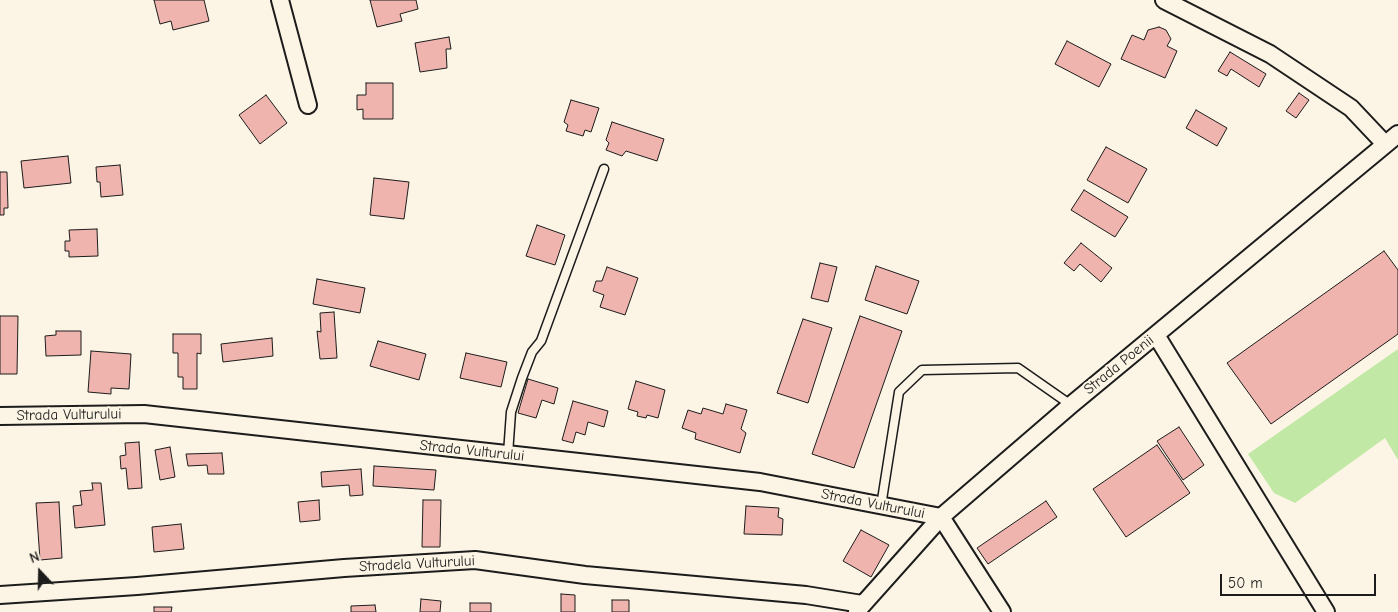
<!DOCTYPE html>
<style>
body{margin:0}
#map{position:relative;width:1398px;height:612px;overflow:hidden;background:#fcf5e5;font-family:"Comic Neue",sans-serif}
canvas{display:block}
.north{position:absolute;left:15px;top:547px;width:50px;height:50px;-webkit-text-stroke:4px #fcf5e5;paint-order:stroke;rotate:339deg;font-size:14px;font-weight:700;line-height:20px;text-align:center;color:#1c1c1c}
.north::after{content:'';display:block;margin:auto;width:18px;height:22px;background:#1c1c1c;clip-path:polygon(50% 0,100% 100%,50% 72%,0 100%)}
.scale{position:absolute;left:1220px;top:574px;width:156px;height:22px;box-sizing:border-box;border:2px solid #1c1c1c;border-top:0;padding-left:6px;font-size:15px;line-height:18px;white-space:nowrap;color:#1c1c1c;-webkit-text-stroke:4px #fcf5e5;paint-order:stroke}
</style>
<div id="map">
<canvas width="1398" height="612"></canvas>
<div class="north">N</div>
<div class="scale">50 m</div>
</div>
<script>
const c = document.querySelector('canvas').getContext('2d');
c.lineJoin = 'round';
function fillPath(path, color) { c.fillStyle = color; c.fill(path, 'evenodd'); }
const shape = rows => new Path2D(rows.map(r => 'M' + r).join(''));
function trace(path, color, width, dash) { c.strokeStyle = color; c.lineWidth = width; c.lineCap = dash ? 'butt' : 'round'; c.setLineDash(dash || []); c.stroke(path); }
function write(font, color, halo, rows, align = 'center') {
  c.font = font + ' "Comic Neue",sans-serif'; c.lineWidth = 4; c.setLineDash([]); c.textBaseline = 'middle'; c.strokeStyle = halo; c.fillStyle = color; for (const [text, x, y, turn = 0] of rows) {
    c.save(); c.translate(x, y); c.rotate((+turn || 0) * Math.PI / 180); c.textAlign = isNaN(turn) ? turn : align; if (halo) c.strokeText(text, 0, 0); c.fillText(text, 0, 0); c.restore();
  }
}
const green = shape([
 [1398,349,1398,460,1385,438,1295,503,1274,493,1248,454]
]);
const building = shape([
 [154,0,204,0,209,21,173,30,171,21,160,24,154,0],
 [370,0,416,0,418,9,400,14,402,21,377,27,370,0],
 [1159,27,1166,30,1171,39,1167,46,1177,51,1165,78,1121,59,1132,35,1144,40,1148,30,1159,27],
 [449,37,451,49,446,49,447,68,420,72,415,43,449,37],
 [1067,41,1111,64,1099,87,1055,64,1067,41],
 [1230,52,1266,74,1259,87,1231,69,1227,76,1218,71,1230,52],
 [366,83,393,83,393,119,363,119,363,109,357,110,357,95,366,95,366,83],
 [1299,93,1309,100,1296,118,1286,111,1299,93],
 [266,95,287,123,260,144,239,115,266,95],
 [571,100,599,108,591,132,585,130,583,136,566,131,568,125,564,122,571,100],
 [1196,110,1227,128,1217,146,1186,128,1196,110],
 [612,122,664,139,657,161,626,151,622,156,606,150,609,143,606,140,612,122],
 [1106,147,1147,169,1128,203,1087,180,1106,147],
 [68,156,71,183,24,188,21,161,68,156],
 [120,165,123,195,101,197,100,182,97,182,96,167,120,165],
 [0,172,7,172,8,208,4,208,4,215,0,215,0,172],
 [374,178,409,182,404,219,370,215,374,178],
 [1084,190,1128,217,1115,237,1071,210,1084,190],
 [537,225,565,235,555,265,526,256,537,225],
 [97,229,98,256,69,257,69,251,65,251,65,241,70,241,69,230,97,229],
 [1081,243,1112,268,1101,282,1080,264,1074,271,1064,263,1081,243],
 [1384,251,1398,270,1398,334,1271,424,1227,363,1384,251],
 [820,263,837,267,828,302,811,298,820,263],
 [876,266,919,281,907,314,865,300,876,266],
 [607,267,638,278,625,315,600,307,604,295,593,291,596,281,602,281,607,267],
 [317,279,365,288,360,313,313,304,317,279],
 [334,312,337,358,320,359,317,331,321,332,320,313,334,312],
 [0,316,18,316,17,374,0,374,0,316],
 [860,316,902,331,854,468,812,454,860,316],
 [803,319,832,328,808,403,777,393,803,319],
 [56,331,81,331,81,355,46,356,45,336,56,335,56,331],
 [173,334,201,334,201,354,197,353,197,389,183,389,183,377,178,377,178,353,173,353,173,334],
 [272,338,273,356,223,362,221,344,272,338],
 [378,341,426,354,419,380,370,366,378,341],
 [91,351,131,354,129,389,111,388,111,394,88,392,91,351],
 [466,353,507,362,501,387,460,378,466,353],
 [528,379,558,388,554,404,542,400,536,418,518,413,528,379],
 [636,381,665,390,658,418,647,415,646,418,637,416,638,412,628,409,636,381],
 [573,401,608,411,604,427,588,422,585,435,576,432,573,443,562,440,573,401],
 [726,404,747,410,741,429,746,433,740,453,695,439,696,433,682,428,688,410,701,414,703,408,723,414,726,404],
 [1179,427,1204,465,1183,480,1157,441,1179,427],
 [139,442,142,488,128,489,126,468,121,469,120,456,126,455,125,443,139,442],
 [1157,445,1190,493,1126,537,1093,489,1157,445],
 [170,447,175,477,160,480,155,450,170,447],
 [222,453,224,474,208,474,207,465,188,466,186,454,222,453],
 [374,466,436,470,434,490,373,486,374,466],
 [361,469,363,495,350,496,349,485,322,487,321,472,361,469],
 [92,483,101,483,105,525,75,528,73,506,82,505,80,491,93,490,92,483],
 [319,500,320,520,300,522,298,502,319,500],
 [423,500,441,500,440,547,422,547,423,500],
 [1046,501,1057,517,988,564,977,548,1046,501],
 [59,502,62,558,40,560,36,503,59,502],
 [746,506,779,508,778,517,783,519,782,535,744,534,746,506],
 [181,524,184,549,154,552,152,527,181,524],
 [861,530,889,545,871,577,843,561,861,530],
 [561,594,575,595,575,612,561,612,561,594],
 [421,599,441,601,440,612,420,612,421,599],
 [612,600,629,600,629,612,612,612,612,600],
 [470,603,491,603,491,612,470,612,470,603],
 [375,605,376,612,351,612,351,606,375,605],
 [154,607,172,607,171,612,154,612,154,607]
]);
const service = shape([
 [508,454,511,412,522,378,532,352,541,341,604,169],
 [881,506,899,392,922,370,1018,368,1071,405]
]);
const minor = shape([
 [280,0,308,105],
 [1164,0,1270,54,1351,108,1385,144],
 [1156,335,1326,612],
 [0,416,144,414,760,482,941,517,1002,612],
 [0,595,137,586,344,568,475,560,585,575,806,595,862,604],
 [857,611,941,517,1071,405,1398,134]
]);
const streetNames = [
 ["Strada Poenii",1119,365,-39],
 ["Strada Vulturului",69,415,-1],
 ["Strada Vulturului",472,451,6],
 ["Strada Vulturului",873,504,11],
 ["Stradela Vulturului",417,564,-3]
];
fillPath(green, '#c1e8a4');
fillPath(building, '#efb4ae');
trace(building, '#1c1c1c', 1);
trace(service, '#1c1c1c', 11);
trace(minor, '#1c1c1c', 20);
trace(service, '#fcf5e5', 8);
trace(minor, '#fcf5e5', 16);
write('15px', '#1c1c1c', '#fcf5e5', streetNames);
</script>
